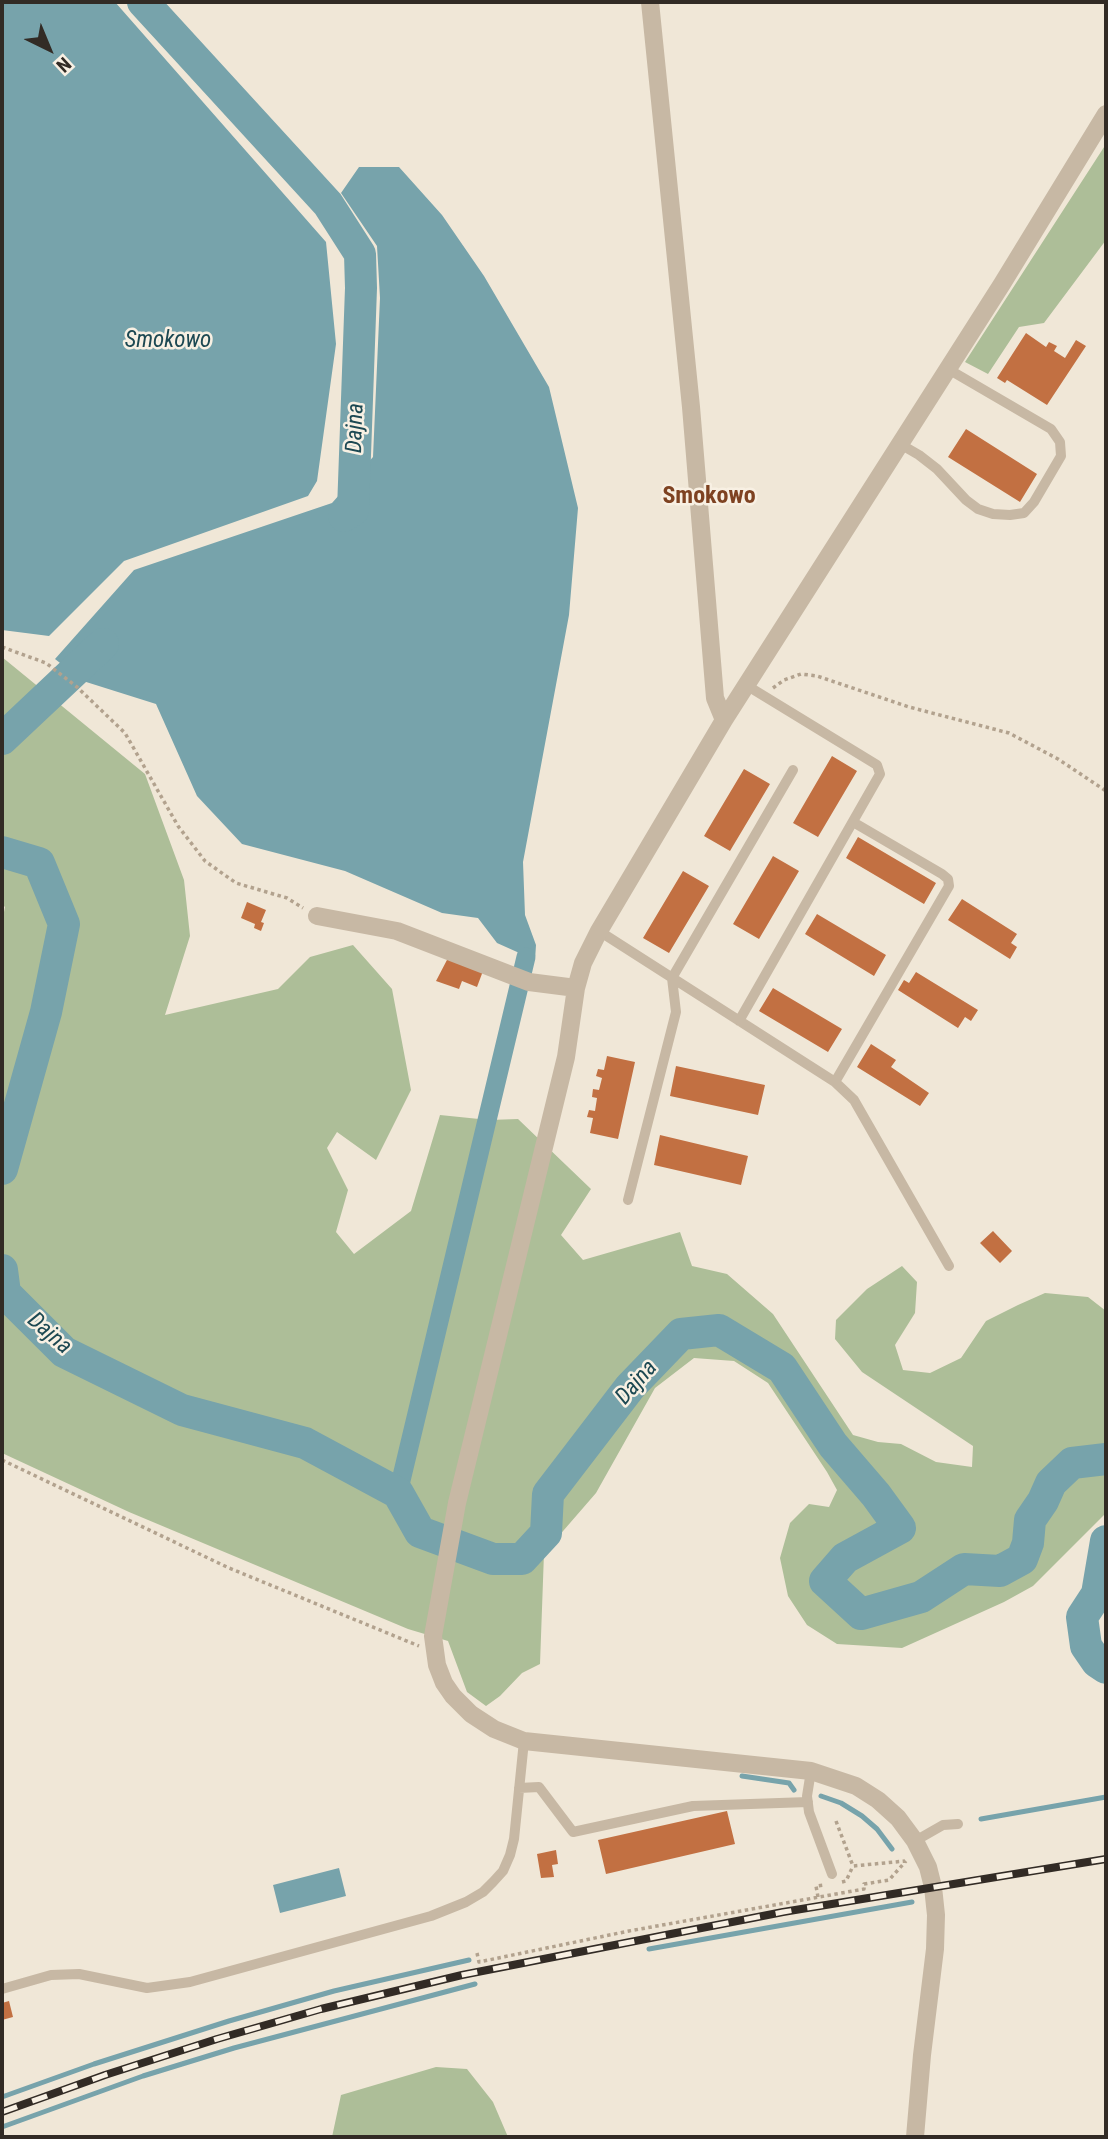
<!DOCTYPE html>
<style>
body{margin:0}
#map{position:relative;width:1108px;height:2139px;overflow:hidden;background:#f0e7d7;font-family:"Roboto Condensed",sans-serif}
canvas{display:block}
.frame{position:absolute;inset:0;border:4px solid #322b25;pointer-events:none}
.north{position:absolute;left:14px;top:14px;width:70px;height:70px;-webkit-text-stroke:5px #f8f0e3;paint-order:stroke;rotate:137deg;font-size:19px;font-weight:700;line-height:28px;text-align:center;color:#322b25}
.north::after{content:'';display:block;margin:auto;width:24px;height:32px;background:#322b25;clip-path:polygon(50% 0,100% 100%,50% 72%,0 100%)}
</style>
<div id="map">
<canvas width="1108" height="2139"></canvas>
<div class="frame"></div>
<div class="north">N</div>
</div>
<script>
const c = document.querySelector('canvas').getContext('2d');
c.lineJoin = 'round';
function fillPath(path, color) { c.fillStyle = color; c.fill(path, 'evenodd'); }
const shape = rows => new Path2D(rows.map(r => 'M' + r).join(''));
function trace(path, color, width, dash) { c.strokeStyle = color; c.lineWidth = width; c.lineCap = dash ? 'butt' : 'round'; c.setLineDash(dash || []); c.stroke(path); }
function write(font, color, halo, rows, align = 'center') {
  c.font = font + ' "Roboto Condensed",sans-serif'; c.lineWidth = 5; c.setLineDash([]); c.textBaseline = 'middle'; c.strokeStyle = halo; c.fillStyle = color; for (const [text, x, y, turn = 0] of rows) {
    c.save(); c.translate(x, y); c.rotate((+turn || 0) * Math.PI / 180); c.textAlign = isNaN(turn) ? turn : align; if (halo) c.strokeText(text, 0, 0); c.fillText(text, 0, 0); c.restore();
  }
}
const green = shape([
 [1106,144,1106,240,1044,323,1019,327,988,374,965,362],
 [2,657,145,774,184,880,190,936,165,1015,278,989,310,957,353,945,392,989,411,1090,376,1160,337,1132,327,1148,348,1190,336,1232,354,1254,411,1211,440,1115,489,1120,518,1119,591,1189,561,1235,583,1260,680,1232,692,1266,727,1274,773,1314,853,1435,878,1442,901,1444,936,1462,972,1467,973,1446,862,1372,835,1339,836,1320,867,1289,902,1266,917,1282,915,1313,895,1345,903,1370,930,1373,961,1358,986,1321,1018,1305,1045,1293,1088,1297,1106,1311,1106,1513,1033,1586,1004,1602,902,1648,837,1644,807,1625,788,1596,780,1558,790,1523,809,1504,829,1507,837,1490,827,1472,768,1383,734,1361,694,1358,655,1388,596,1493,544,1553,540,1664,522,1673,500,1696,486,1706,467,1692,448,1641,408,1629,129,1512,2,1453,2,922,5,907,2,904],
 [436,2067,467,2069,493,2102,508,2137,332,2137,341,2095]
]);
const water = shape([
 [2,2,115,2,326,242,336,344,317,481,308,496,124,561,49,636,2,630],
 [359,167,399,167,442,215,484,276,549,387,578,508,569,615,523,862,525,915,536,945,535,960,497,943,478,918,442,913,345,871,242,844,197,796,156,704,83,681,55,659,134,570,332,503,373,457,380,298,377,246,341,193],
 [339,1868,346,1896,280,1913,273,1885]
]);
const stream = shape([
 [742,1776,789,1783,794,1790],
 [821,1796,841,1803,862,1816,877,1829,892,1849],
 [981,1819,1106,1797],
 [649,1949,912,1902],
 [2,2097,94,2064,229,2021,334,1991,469,1960],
 [2,2127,143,2076,234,2048,475,1984]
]);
const canal = shape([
 [398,1493,526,957]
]);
const river = shape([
 [143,2,328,204,360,254,361,288,353,510,344,516],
 [2,739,103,644],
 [2,852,39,863,64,924,46,1012,2,1169],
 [2,1270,5,1293,64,1352,182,1410,305,1443,398,1493,420,1532,493,1559,522,1559,546,1533,548,1494,630,1387,681,1334,719,1330,782,1368,833,1445,876,1495,900,1528,845,1558,825,1581,861,1614,921,1597,964,1569,1000,1571,1022,1559,1028,1543,1030,1520,1043,1501,1051,1483,1072,1463,1106,1459],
 [1106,1541,1097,1594,1082,1617,1086,1646,1097,1662,1106,1668]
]);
const building = shape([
 [1026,333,1046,347,1049,342,1057,346,1054,351,1065,358,1076,340,1086,346,1047,405,1007,380,1005,383,997,378],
 [966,429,1037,474,1020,502,948,457],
 [832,756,857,771,818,837,793,823],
 [744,769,770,784,730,851,704,836],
 [858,837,936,883,924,904,846,858],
 [773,856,799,871,759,939,733,924],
 [683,871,709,886,669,953,643,938],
 [962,899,1017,934,1011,943,1017,947,1010,959,948,920],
 [247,902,266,910,261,922,264,923,261,931,254,928,255,924,241,918],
 [817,914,886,955,874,976,805,934],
 [448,958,483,971,477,987,462,981,459,989,436,981],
 [916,972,978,1010,971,1021,965,1017,958,1028,898,990,904,980,909,983],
 [773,988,842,1029,828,1052,759,1011],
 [871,1044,896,1060,891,1067,929,1093,920,1106,857,1067],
 [607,1056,635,1062,618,1139,590,1133,593,1118,587,1117,589,1110,595,1111,597,1098,592,1097,593,1089,599,1090,602,1078,596,1076,598,1069,604,1070],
 [676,1066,765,1085,758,1115,670,1096],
 [660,1135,748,1156,741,1185,654,1165],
 [993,1231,1012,1251,1000,1263,980,1243],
 [727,1811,735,1844,606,1874,598,1840],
 [556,1850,558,1864,552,1865,554,1877,541,1878,537,1854],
 [9,2001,13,2017,2,2020,2,2003]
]);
const path = shape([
 [2,647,46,663,77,687,125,733,178,826,205,861,236,883,287,898,303,908],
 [773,688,784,680,801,674,817,676,909,707,1009,733,1058,759,1106,791],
 [2,1460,229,1568,419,1646],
 [836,1821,853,1866,905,1861],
 [842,1882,846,1881,853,1866],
 [818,1897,816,1886,824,1885],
 [477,1953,479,1962,629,1931,864,1889,864,1884,889,1880,906,1861]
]);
const service = shape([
 [900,444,919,455,937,469,966,500,978,509,993,514,1010,515,1024,513,1034,502,1061,456,1060,442,1051,429,948,369],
 [599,931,835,1082,854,1100,949,1266],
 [739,1021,880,774,877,765,746,685],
 [835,1082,949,886,948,879,942,874,853,822],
 [628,1200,676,1012,672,978,793,770],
 [811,1771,807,1796,809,1812,832,1874],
 [519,1788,539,1787,573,1832,693,1806,808,1802],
 [915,1841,943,1825,958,1824],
 [2,1989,51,1975,79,1974,147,1988,190,1982,431,1916,466,1902,483,1892,493,1882,503,1871,510,1855,514,1839,524,1741]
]);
const minor = shape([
 [650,2,691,407,715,698,724,720,599,931,583,963,576,988,566,1057,457,1503,433,1636,437,1665,444,1683,453,1696,471,1714,494,1729,524,1741,811,1771,856,1786,878,1800,898,1818,915,1841,928,1867,933,1887,936,1915,935,1949,922,2055,915,2137],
 [724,720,1002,284,1106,114],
 [317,916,397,931,529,982,576,988]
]);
const rail = shape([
 [2,2112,105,2075,217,2039,321,2009,462,1975,783,1912,1106,1859]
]);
const waterNames = [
 ["Smokowo",168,341],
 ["Dajna",356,428,-88],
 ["Dajna",49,1334,41],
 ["Dajna",637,1383,-49]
];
const quarterNames = [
 ["Smokowo",709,497]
];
fillPath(green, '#adbe98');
fillPath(water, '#77a3ab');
trace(stream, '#77a3ab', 5);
trace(canal, '#77a3ab', 19);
trace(river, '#77a3ab', 32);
fillPath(building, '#c27042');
trace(path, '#b2a28e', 3.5, [3.5, 3.5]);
trace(service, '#c7b8a4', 10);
trace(minor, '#c7b8a4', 18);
trace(rail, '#322b25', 8);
trace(rail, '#f8f0e3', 5, [16]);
write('italic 23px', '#1c4852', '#f8f0e3', waterNames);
write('bold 24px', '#7e4221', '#f8f0e3', quarterNames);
</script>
